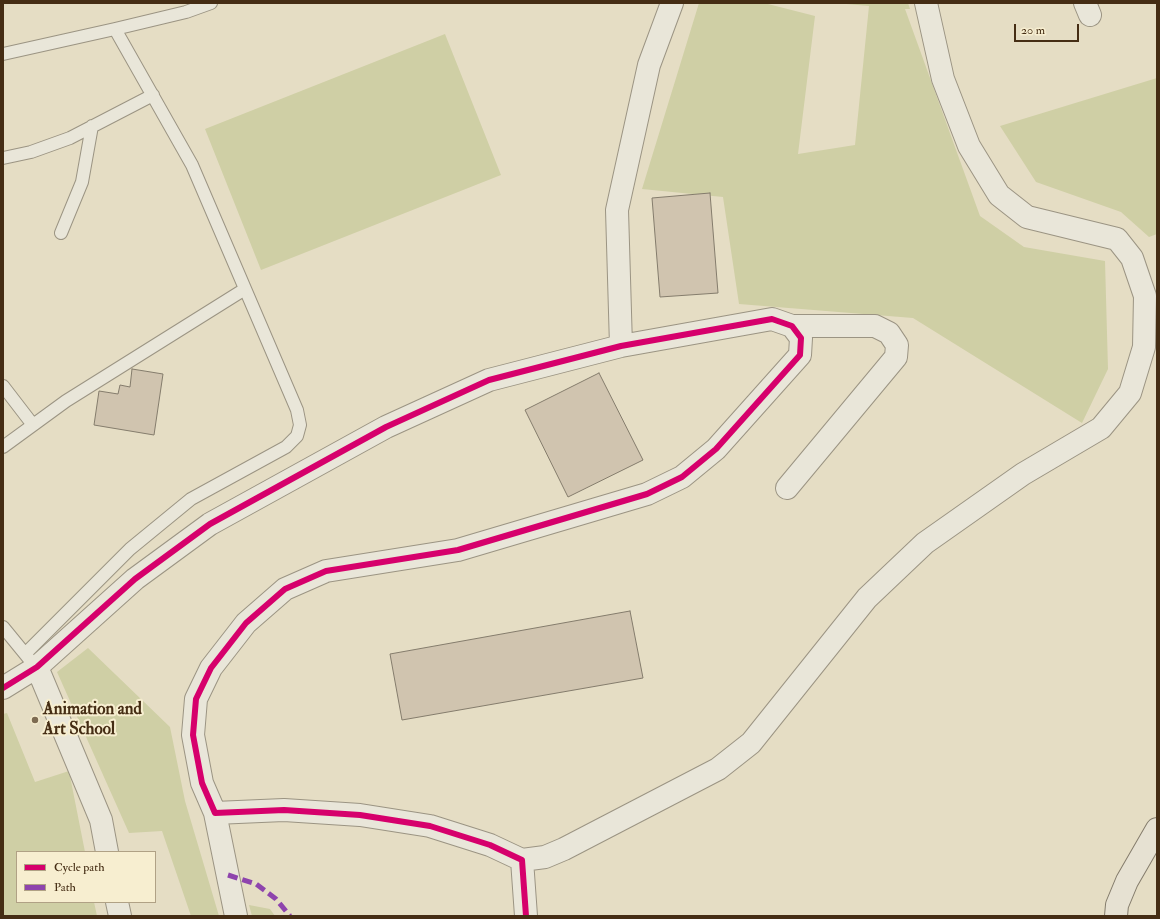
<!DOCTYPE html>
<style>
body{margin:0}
#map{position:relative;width:1160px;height:919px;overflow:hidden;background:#e5ddc4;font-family:"IM FELL Double Pica",serif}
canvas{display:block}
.frame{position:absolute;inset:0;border:4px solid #452d14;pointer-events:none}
.legend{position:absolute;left:16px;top:851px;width:140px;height:52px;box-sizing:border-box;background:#f7eed0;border:1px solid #b0a185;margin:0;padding:5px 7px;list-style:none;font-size:12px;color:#452d14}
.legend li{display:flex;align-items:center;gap:8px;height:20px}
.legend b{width:20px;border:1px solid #b0a185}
.scale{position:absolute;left:1014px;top:24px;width:65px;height:18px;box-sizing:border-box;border:2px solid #452d14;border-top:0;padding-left:5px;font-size:12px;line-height:14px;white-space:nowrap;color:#452d14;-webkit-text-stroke:3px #f7eed0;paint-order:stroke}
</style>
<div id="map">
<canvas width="1160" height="919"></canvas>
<div class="frame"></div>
<ul class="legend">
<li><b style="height:5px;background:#d6006c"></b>Cycle path</li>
<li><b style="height:5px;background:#8e44ad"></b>Path</li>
</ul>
<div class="scale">20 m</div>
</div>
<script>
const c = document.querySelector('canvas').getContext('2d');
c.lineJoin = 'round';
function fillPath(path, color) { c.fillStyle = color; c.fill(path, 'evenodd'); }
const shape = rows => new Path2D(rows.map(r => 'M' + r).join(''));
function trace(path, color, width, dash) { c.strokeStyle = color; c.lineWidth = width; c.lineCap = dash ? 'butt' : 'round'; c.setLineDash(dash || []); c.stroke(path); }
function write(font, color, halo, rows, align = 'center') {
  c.font = font + ' "IM FELL Double Pica",serif'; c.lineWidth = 4; c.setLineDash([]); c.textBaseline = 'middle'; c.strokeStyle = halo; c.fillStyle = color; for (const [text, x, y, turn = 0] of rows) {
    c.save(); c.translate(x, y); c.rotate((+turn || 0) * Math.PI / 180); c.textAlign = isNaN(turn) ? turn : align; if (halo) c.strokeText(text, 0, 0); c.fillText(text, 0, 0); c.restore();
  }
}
const green = shape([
 [699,3,764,3,815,16,798,154,855,145,869,6,835,3,908,3,910,9,905,9,980,216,1024,247,1105,261,1108,369,1082,423,913,318,739,304,723,197,642,189],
 [445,34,501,175,261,270,205,129],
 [1157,78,1157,234,1149,237,1121,212,1036,182,1000,126],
 [88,648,170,727,185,801,219,916,191,916,162,831,129,833,57,672],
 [7,713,35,782,69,771,85,852,17,852,17,902,94,902,97,916,3,916,3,714],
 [249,905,270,909,275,916,252,916]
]);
const building = shape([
 [710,193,718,293,660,297,652,198,710,193],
 [132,369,163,374,154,435,94,425,99,391,118,394,120,385,130,387,132,369],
 [599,373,643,460,568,497,525,410,599,373],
 [630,611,643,678,402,720,390,654,630,611]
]);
const lane = shape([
 [3,54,115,29,186,12,211,3],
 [3,158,31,152,70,138,153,95],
 [61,233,82,182,92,126],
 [3,386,33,425],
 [3,447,66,401,245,289],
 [3,627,30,660],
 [25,654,130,549,191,499,286,447,297,436,300,425,297,410,192,165,115,29]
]);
const street = shape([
 [1085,3,1090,15],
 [621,346,617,210,649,65,672,3],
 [787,488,896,357,897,345,889,333,875,326,792,326],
 [37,667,101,820,107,852],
 [3,688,37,667,135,579,210,524,386,427,489,380,621,346,772,319,792,326,801,338,800,355,716,449,682,477,647,494,458,550,326,571,285,589,246,623,211,668,196,699,193,735,202,783,215,813,284,810,360,815,430,826,490,845,522,860,526,916],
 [215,813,236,916],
 [522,860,545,857,564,849,718,769,751,743,867,598,925,543,1023,474,1101,428,1130,393,1144,347,1145,296,1132,258,1117,239,1027,217,999,195,969,146,943,79,926,3],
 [117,902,120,916]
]);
const primary = shape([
 [1116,916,1117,905,1127,881,1157,829]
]);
const quiet = shape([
 [228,875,256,884,276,899,290,916]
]);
const cycleway = shape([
 [3,688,37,667,135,579,210,524,386,427,489,380,621,346,772,319,792,326,801,338,800,355,716,449,682,477,647,494,458,550,326,571,285,589,246,623,211,668,196,699,193,735,202,783,215,813,284,810,360,815,430,826,490,845,522,860,526,916]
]);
const markers = [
 [35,720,4,"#7d6b52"]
];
const poiNames = [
 ["Animation and",43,710],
 ["Art School",43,730]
];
fillPath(green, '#cfcfa5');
fillPath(building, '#d0c4af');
trace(building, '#847c6c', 1);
trace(lane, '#9b9483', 14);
trace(street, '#9b9483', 24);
trace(primary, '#847c6c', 24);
trace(lane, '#e9e6d9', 12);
trace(street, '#e9e6d9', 22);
trace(primary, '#e6e1d2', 22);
trace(quiet, '#8e44ad', 5, [10, 5]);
trace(cycleway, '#d6006c', 6);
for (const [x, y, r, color] of markers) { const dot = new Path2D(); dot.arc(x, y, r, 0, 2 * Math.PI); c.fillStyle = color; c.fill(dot); trace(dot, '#f7eed0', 1.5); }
write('bold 17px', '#452d14', '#f7eed0', poiNames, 'left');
</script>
